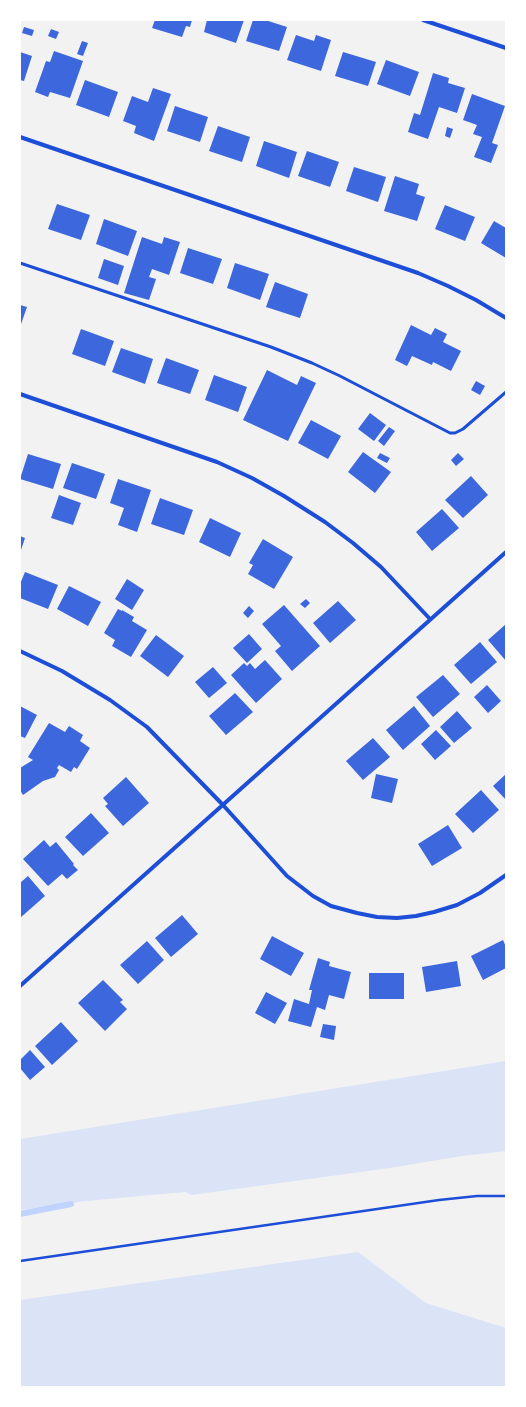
<!DOCTYPE html>
<style>
body{margin:0}
#map{position:relative;width:526px;height:1407px;overflow:hidden;background:#f2f2f2;font-family:"Asap Condensed",sans-serif}
canvas{display:block}
.frame{position:absolute;inset:0;border:21px solid #fff;pointer-events:none}
</style>
<div id="map">
<canvas width="526" height="1407"></canvas>
<div class="frame"></div>
</div>
<script>
const c = document.querySelector('canvas').getContext('2d');
c.lineJoin = 'round';
function fillPath(path, color) { c.fillStyle = color; c.fill(path, 'evenodd'); }
const shape = rows => new Path2D(rows.map(r => 'M' + r).join(''));
function trace(path, color, width, dash) { c.strokeStyle = color; c.lineWidth = width; c.lineCap = dash ? 'butt' : 'round'; c.setLineDash(dash || []); c.stroke(path); }
const green = shape([
 [506,1061,506,1151,462,1156,390,1168,192,1195,185,1192,86,1201,20,1210,20,1139],
 [358,1252,426,1303,506,1328,506,1387,20,1387,20,1300]
]);
const stream = shape([
 [20,1214,71,1204]
]);
const building = shape([
 [155,20,192,20,190,27,186,26,182,37,152,28],
 [207,20,244,20,236,43,204,32],
 [253,20,265,20,287,27,279,51,246,41],
 [24,27,34,30,32,36,22,33],
 [51,29,59,32,56,39,48,36],
 [296,35,314,41,316,35,331,40,321,71,287,60],
 [82,41,88,43,83,56,77,54],
 [54,51,83,61,70,98,50,92,48,97,35,92,46,61,50,62],
 [20,52,32,56,24,81,20,80],
 [343,52,376,62,368,86,335,76],
 [386,60,419,72,410,96,377,84],
 [433,73,449,78,448,83,465,88,457,113,439,107,428,139,408,132,414,113,420,115],
 [85,80,118,92,109,117,76,105],
 [153,88,171,94,154,141,134,133,136,126,123,121,132,96,148,102],
 [472,94,505,106,492,143,498,145,491,163,474,157,482,137,473,134,477,125,463,120],
 [175,106,208,117,200,142,167,131],
 [218,126,250,137,242,162,209,151],
 [447,127,453,129,450,138,445,136],
 [264,141,297,152,289,178,256,166],
 [307,151,339,162,330,187,298,176],
 [354,167,386,177,378,202,346,191],
 [395,176,419,184,416,194,425,197,417,221,384,211],
 [57,204,90,215,81,240,48,229],
 [445,205,475,217,465,241,435,229],
 [104,219,137,231,128,256,96,244],
 [494,221,506,228,506,258,481,243],
 [142,237,162,244,164,237,180,242,169,275,152,269,149,277,156,279,149,300,124,293],
 [188,248,222,259,213,284,180,273],
 [104,259,124,266,118,285,98,278],
 [235,263,269,274,260,300,227,288],
 [275,282,308,294,300,318,266,307],
 [20,305,27,307,20,327],
 [411,325,431,335,435,328,447,334,443,342,461,351,451,371,433,362,432,365,412,356,407,366,395,360],
 [81,329,114,341,105,366,72,354],
 [121,348,153,359,145,384,112,372],
 [166,358,199,370,190,394,157,383],
 [267,370,297,385,301,376,316,383,288,441,243,420],
 [214,375,247,387,238,412,205,400],
 [476,381,485,386,480,395,471,390],
 [370,413,386,425,374,441,358,429],
 [311,420,341,436,328,459,298,443],
 [389,427,395,431,384,446,378,441],
 [363,452,391,472,375,493,348,472],
 [380,453,390,458,387,463,377,458],
 [458,453,464,459,456,466,451,460],
 [28,454,61,464,53,489,20,479],
 [72,463,105,474,96,499,63,488],
 [471,476,488,495,463,518,445,500],
 [118,479,151,490,137,532,118,525,124,508,110,503],
 [59,495,81,503,73,525,51,518],
 [160,498,193,510,184,535,151,524],
 [442,509,459,528,432,551,416,532],
 [210,518,241,533,230,557,199,542],
 [20,536,25,538,20,553],
 [263,539,293,557,274,589,248,574,253,565,249,563],
 [25,572,58,585,48,609,20,598,20,584],
 [127,579,144,590,132,610,115,599],
 [69,586,101,602,88,626,57,609],
 [306,599,310,603,305,608,300,604],
 [338,601,356,620,330,643,313,623],
 [284,605,320,646,292,671,275,651,281,646,262,624],
 [249,606,254,611,248,618,243,613],
 [118,609,122,611,122,610,134,617,132,621,147,630,131,657,112,646,115,640,104,633],
 [506,624,506,661,488,640],
 [249,634,262,649,247,663,233,648],
 [156,635,184,656,168,677,140,656],
 [480,642,497,662,471,684,454,665],
 [265,660,282,679,256,703,231,675,244,663,247,666,250,663,255,669],
 [213,667,227,683,209,698,195,682],
 [443,675,460,694,433,717,416,697],
 [487,685,501,701,488,713,474,697],
 [235,693,253,712,226,735,209,716],
 [20,706,37,715,25,738,20,736],
 [414,706,430,726,403,750,386,730],
 [457,711,472,728,454,743,440,727],
 [49,723,65,732,69,726,83,735,80,741,90,748,77,769,74,767,71,772,59,765,57,768,59,770,55,777,43,781,23,795,20,790,20,768,33,760,28,757],
 [436,730,451,746,435,760,421,744],
 [373,738,390,757,363,780,346,761],
 [376,774,398,779,392,803,371,798],
 [506,774,506,800,493,786],
 [126,777,149,803,123,826,105,806,108,804,103,798],
 [481,790,499,810,473,833,455,814],
 [91,813,109,833,83,856,65,837],
 [448,825,462,848,432,866,418,844],
 [44,840,50,847,56,842,74,864,73,865,78,870,67,879,62,874,48,886,23,859],
 [28,876,45,896,20,918,20,883],
 [182,915,198,934,171,957,155,938],
 [272,936,304,953,291,976,260,959],
 [503,940,506,947,506,968,483,980,471,956],
 [147,941,164,960,138,984,120,965],
 [318,958,330,962,329,966,351,972,344,999,329,995,325,1010,317,1007,311,1027,288,1021,294,999,309,1004,312,990,309,990],
 [457,961,461,986,426,992,422,967],
 [369,973,404,973,404,999,369,999],
 [103,980,123,1000,120,1002,127,1009,105,1031,78,1003],
 [266,992,287,1003,275,1024,255,1013],
 [61,1022,78,1041,52,1065,35,1046],
 [323,1024,336,1026,334,1040,320,1037],
 [30,1050,45,1067,30,1080,20,1068,20,1060]
]);
const path = shape([
 [20,1261,439,1200,477,1196,506,1196]
]);
const service = shape([
 [20,263,271,347,312,363,340,376,450,433,455,433,463,429,506,392]
]);
const minor = shape([
 [423,20,506,48],
 [20,137,418,273,448,286,476,300,506,318],
 [20,394,217,462,252,478,284,496,325,522,353,543,381,567,430,619],
 [20,651,62,671,110,700,147,727,223,805,287,876,313,896,331,906,357,913,377,917,397,918,416,916,434,912,457,905,480,893,506,875],
 [20,986,506,552]
]);
fillPath(green, '#dbe4f7');
trace(stream, '#bfd3fe', 6);
fillPath(building, '#3d67dc');
trace(path, '#1d4ed8', 2.5);
trace(service, '#1d4ed8', 3);
trace(minor, '#1d4ed8', 4);
</script>
